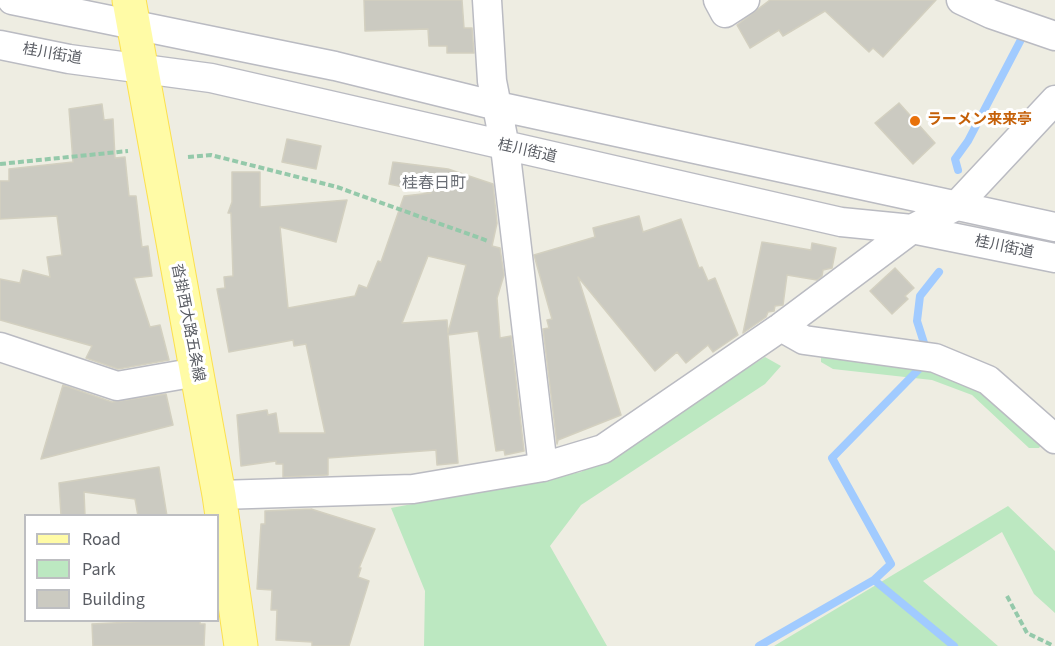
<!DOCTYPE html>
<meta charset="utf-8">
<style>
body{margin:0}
#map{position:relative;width:1055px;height:646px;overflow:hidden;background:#eeede2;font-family:"Source Sans 3",sans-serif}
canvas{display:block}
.legend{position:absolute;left:24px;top:514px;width:195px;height:108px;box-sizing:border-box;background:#fff;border:2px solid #bdbec1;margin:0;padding:8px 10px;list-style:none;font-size:18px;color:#5a5d64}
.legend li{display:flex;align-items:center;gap:12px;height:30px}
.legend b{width:30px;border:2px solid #bdbec1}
</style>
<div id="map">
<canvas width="1055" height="646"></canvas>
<ul class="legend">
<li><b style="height:8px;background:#fffba6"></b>Road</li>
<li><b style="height:16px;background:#bce8c1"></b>Park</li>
<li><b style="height:16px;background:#cbcac1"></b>Building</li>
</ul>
</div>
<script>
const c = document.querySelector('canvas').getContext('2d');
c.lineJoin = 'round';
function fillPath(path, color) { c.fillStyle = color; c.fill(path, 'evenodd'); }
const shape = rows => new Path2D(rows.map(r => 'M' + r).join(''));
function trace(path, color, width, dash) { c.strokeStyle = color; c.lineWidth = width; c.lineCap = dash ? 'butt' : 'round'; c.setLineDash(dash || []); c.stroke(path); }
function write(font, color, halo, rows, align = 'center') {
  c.font = font + ' "Source Sans 3","Noto Sans JP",sans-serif'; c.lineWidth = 6; c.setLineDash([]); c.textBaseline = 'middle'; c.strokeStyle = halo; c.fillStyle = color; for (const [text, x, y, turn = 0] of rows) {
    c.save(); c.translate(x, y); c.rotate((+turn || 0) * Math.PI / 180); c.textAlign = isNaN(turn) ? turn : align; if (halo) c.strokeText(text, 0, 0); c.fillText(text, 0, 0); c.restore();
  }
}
const green = shape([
 [821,350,942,368,988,387,1045,440,1039,448,1029,448,972,395,932,380,833,369,821,362],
 [765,357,781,366,765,384,581,505,550,546,607,646,424,646,425,591,391,508,581,472],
 [1008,506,1055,551,1055,613,1034,594,1002,532,923,581,998,646,774,646]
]);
const stream = shape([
 [958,170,955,159,968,141,1026,30],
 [924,343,917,321,920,296,939,272],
 [874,580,891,564,832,458,922,366],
 [759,646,874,580,954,646]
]);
const building = shape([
 [364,0,462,0,464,28,472,28,474,53,447,53,447,46,429,46,428,29,365,31,364,0],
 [770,0,936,0,883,57,873,48,869,52,825,11,783,36,779,30,750,48,737,25,770,0],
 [899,103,935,143,913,164,875,123,899,103],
 [102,104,104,120,113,119,115,158,125,157,129,196,136,196,142,247,148,246,152,276,134,278,150,327,160,325,169,360,118,369,86,358,92,346,0,320,0,279,20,283,23,270,50,277,47,257,62,255,57,216,0,219,0,181,9,181,9,169,73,162,69,109,102,104],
 [287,139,321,146,316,169,282,162,287,139],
 [393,162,448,169,493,184,497,223,492,246,500,248,504,275,497,298,500,338,511,336,524,451,505,455,504,450,496,451,478,331,448,335,458,463,437,465,436,450,328,458,328,475,283,477,283,464,276,464,276,461,241,466,237,415,267,410,268,415,276,413,279,433,325,433,306,344,294,346,293,340,229,352,217,289,225,288,224,277,233,276,231,213,228,213,232,202,232,172,260,172,260,207,347,200,336,242,280,227,288,308,355,296,359,285,367,288,378,261,381,262,404,196,431,193,389,184,393,162],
 [428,256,466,265,448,333,447,320,402,323,428,256],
 [639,216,643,232,681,219,699,268,702,267,708,281,715,278,738,335,713,352,708,345,686,363,677,352,655,371,578,277,621,415,558,440,557,444,543,329,549,328,547,320,552,319,534,255,595,237,593,228,639,216],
 [762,242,811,250,812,243,836,248,832,268,823,270,822,276,817,280,787,275,783,305,775,306,774,311,768,312,766,317,743,333,762,242],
 [895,268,914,288,905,296,908,299,892,314,870,291,895,268],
 [63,385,112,402,166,394,173,425,41,459,63,385],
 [159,467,167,516,138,516,135,499,84,492,85,516,61,516,59,483,159,467],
 [311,509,375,529,359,568,361,568,358,577,369,581,349,646,312,646,312,642,276,640,277,610,271,610,272,590,257,589,261,524,265,524,265,511,311,509],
 [151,621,200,621,200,624,205,624,204,646,93,646,92,624,151,621]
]);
const path = shape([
 [188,157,211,155,337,187,488,241],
 [0,164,128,151],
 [1007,596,1027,633,1054,646]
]);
const minor = shape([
 [12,0,335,66,497,106,1055,227],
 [487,0,492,81,505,147,543,467],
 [718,0,725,13,745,0],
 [961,0,991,14,1055,36],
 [0,45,69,59,211,78,841,222,912,229,1055,258],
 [781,327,804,340,935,358,988,380,1055,439],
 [0,347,117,386,197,372],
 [219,495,413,489,543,467,603,449,781,327,912,229,956,206,1055,100]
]);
const major = shape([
 [129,0,219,495,241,646]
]);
const markers = [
 [915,121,6,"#e8710a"]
];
const streetNames = [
 ["桂川街道",52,55,10],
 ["桂川街道",527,152,13],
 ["桂川街道",1004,248,12],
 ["沓掛西大路五条線",187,323,79]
];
const foodNames = [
 ["ラーメン来来亭",927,121]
];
const neighbourhoodNames = [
 ["桂春日町",434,184]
];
fillPath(green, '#bce8c1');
trace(stream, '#a1cbff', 8);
fillPath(building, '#cbcac1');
trace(building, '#d3d0c0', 1.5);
trace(minor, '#babbc2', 31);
trace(major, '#fce04d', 35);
trace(path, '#94c9aa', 4, [6, 3]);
trace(minor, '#fff', 28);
trace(major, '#fffba6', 33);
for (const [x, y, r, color] of markers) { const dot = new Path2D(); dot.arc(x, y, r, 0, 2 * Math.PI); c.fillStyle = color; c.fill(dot); trace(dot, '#fff', 2); }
write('15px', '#5a5d64', '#fff', streetNames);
write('bold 15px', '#c56008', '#fff', foodNames, 'left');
write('16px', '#6b6f76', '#fff', neighbourhoodNames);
</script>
